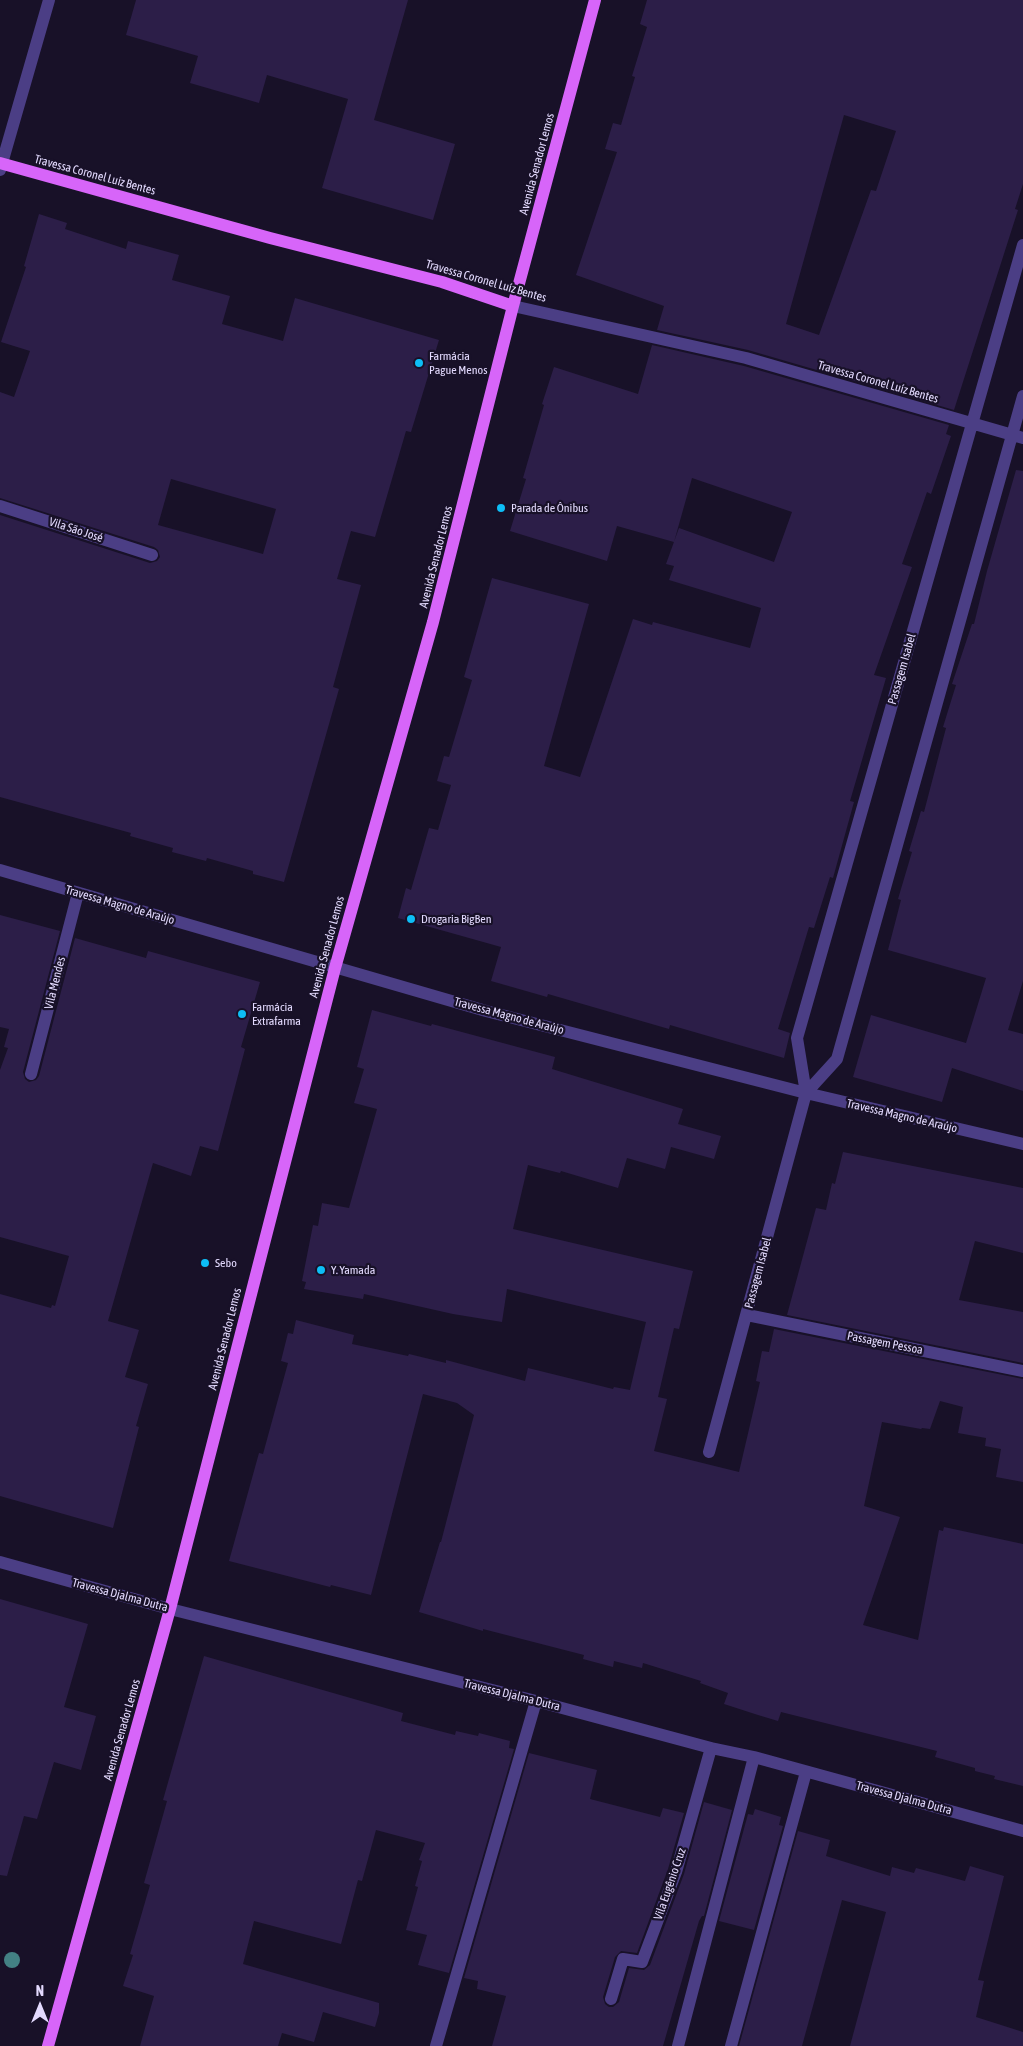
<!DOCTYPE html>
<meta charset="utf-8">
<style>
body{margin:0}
#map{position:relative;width:1023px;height:2046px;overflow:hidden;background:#181128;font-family:"Asap Condensed",sans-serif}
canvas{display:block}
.north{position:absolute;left:15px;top:1981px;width:50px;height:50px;-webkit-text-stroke:4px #181128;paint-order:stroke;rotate:0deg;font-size:14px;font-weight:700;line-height:20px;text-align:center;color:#e3dafe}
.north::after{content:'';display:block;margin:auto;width:18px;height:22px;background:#e3dafe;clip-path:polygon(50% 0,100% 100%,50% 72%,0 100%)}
</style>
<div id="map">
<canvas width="1023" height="2046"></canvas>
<div class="north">N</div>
</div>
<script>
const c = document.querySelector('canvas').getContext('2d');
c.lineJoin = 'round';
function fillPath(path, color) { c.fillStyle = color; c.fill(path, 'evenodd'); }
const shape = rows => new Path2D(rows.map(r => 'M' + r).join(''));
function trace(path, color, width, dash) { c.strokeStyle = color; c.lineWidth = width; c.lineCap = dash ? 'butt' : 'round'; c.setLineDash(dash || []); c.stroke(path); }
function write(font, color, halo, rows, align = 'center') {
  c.font = font + ' "Asap Condensed",sans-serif'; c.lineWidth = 4.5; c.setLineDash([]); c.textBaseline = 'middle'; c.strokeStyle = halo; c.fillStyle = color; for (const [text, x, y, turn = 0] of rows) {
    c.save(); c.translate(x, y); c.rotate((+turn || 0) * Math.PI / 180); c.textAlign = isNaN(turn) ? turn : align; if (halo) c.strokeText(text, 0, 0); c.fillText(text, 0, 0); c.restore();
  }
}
const building = shape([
 [136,0,408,0,374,120,455,144,433,220,322,188,348,99,267,75,259,103,190,83,198,56,126,35],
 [647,0,1023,0,1023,184,1015,209,1018,210,954,410,748,350,657,330,664,306,576,275,617,152,605,149,613,123,621,125,635,77,632,76,647,27,640,24],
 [844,115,896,131,876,191,871,190,819,335,786,324],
 [39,214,67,223,65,229,126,249,128,241,179,255,172,280,230,296,222,324,283,341,295,298,439,340,411,432,406,431,375,537,351,531,337,579,361,585,333,687,339,689,284,882,253,874,253,871,207,858,206,861,172,852,173,848,130,836,131,833,0,797,0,515,150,563,157,561,160,557,158,550,154,547,0,498,0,392,14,397,30,351,1,342,26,267,24,266],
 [171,479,276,509,263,554,158,525],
 [652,345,744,366,949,425,946,434,951,436,931,494,927,492,902,564,912,567,874,675,886,678,850,801,854,802,833,878,830,877,814,928,809,927,778,1029,790,1033,784,1058,670,1025,669,1029,548,994,547,997,491,981,501,947,398,918,406,888,411,890,429,828,438,830,451,785,437,781,444,756,449,757,472,680,464,677,492,578,589,604,544,766,580,777,633,619,652,625,653,622,750,648,761,608,669,580,674,566,666,564,679,528,774,562,792,512,692,478,674,542,617,526,607,561,510,531,526,479,523,478,544,405,542,404,554,367,638,394],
 [1016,470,1023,471,1023,981,1008,1030,1023,1034,1023,1091,952,1068,942,1102,853,1077,871,1015,966,1043,986,978,888,950,901,900,898,899,912,852,909,851,921,811,924,812,946,728,943,727,956,685,952,684,972,624,974,624,987,571],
 [0,915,60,931,23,1072,25,1079,29,1082,36,1080,39,1076,75,938,146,958,148,951,260,982,241,1047,245,1049,218,1151,200,1146,191,1176,153,1163,108,1321,139,1330,125,1377,148,1384,136,1426,139,1427,113,1528,0,1496,0,1294,51,1308,52,1305,55,1306,69,1256,0,1237,0,1070,8,1048,4,1047,9,1029,0,1027],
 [372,1010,431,1026,432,1024,555,1057,552,1069,683,1109,678,1124,721,1136,714,1159,671,1147,665,1169,627,1158,618,1188,561,1171,560,1173,528,1165,513,1229,693,1271,679,1329,674,1328,658,1397,667,1399,654,1451,739,1472,760,1382,756,1381,762,1351,769,1352,774,1329,1023,1379,1023,1482,996,1477,1001,1449,985,1446,986,1438,958,1433,963,1407,940,1401,930,1429,922,1428,921,1429,882,1422,864,1506,900,1517,863,1625,918,1640,939,1530,943,1531,944,1527,1023,1544,1023,1786,994,1779,995,1776,975,1771,975,1768,935,1757,937,1751,781,1712,778,1721,758,1715,724,1704,728,1693,700,1683,701,1681,643,1663,642,1668,614,1661,613,1667,583,1659,584,1655,483,1629,483,1631,419,1612,440,1542,441,1542,474,1415,457,1403,423,1394,371,1595,331,1585,330,1587,229,1561,259,1453,263,1454,288,1363,281,1361,288,1333,293,1334,296,1320,354,1335,352,1344,408,1356,409,1354,446,1363,446,1360,525,1381,528,1368,613,1389,614,1387,630,1390,646,1322,507,1289,502,1322,453,1314,364,1294,363,1299,304,1289,306,1282,302,1281,313,1225,318,1226,322,1203,349,1208,377,1109,354,1103,364,1069,357,1067],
 [843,1152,1023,1188,1023,1253,975,1241,959,1300,1023,1312,1023,1363,787,1315,816,1208,826,1210,832,1183,835,1184],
 [0,1599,88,1624,64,1707,96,1716,81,1770,54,1762,37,1819,24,1816,7,1876,0,1875],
 [204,1656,403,1713,401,1721,455,1735,456,1731,478,1736,479,1733,510,1741,509,1748,514,1749,449,1973,418,1965,427,1935,406,1930,418,1887,415,1886,422,1861,419,1860,425,1843,376,1830,362,1881,358,1880,341,1944,254,1921,243,1964,379,2003,379,2013,375,2027,323,2012,314,2042,282,2033,278,2046,140,2046,154,1996,123,1986,133,1955,130,1954,150,1885,144,1883,167,1801,163,1800],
 [529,1753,597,1770,590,1799,660,1817,663,1808,684,1813,668,1869,637,1953,621,1951,615,1957,603,1997,605,2004,609,2007,613,2007,619,2002,629,1968,644,1970,650,1965,684,1874,704,1802,732,1810,704,1916,702,1916,699,1921,663,2046,492,2046,506,1996,477,1989,478,1981,464,1978],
 [755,1809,781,1817,779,1825,783,1826,754,1930,719,1921,748,1814,753,1815],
 [798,1831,830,1840,826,1856,890,1876,892,1867,914,1873,916,1868,965,1881,970,1866,1004,1876,978,1980,984,1981,976,2017,1023,2032,1023,2046,850,2046,886,1912,842,1900,802,2046,739,2046]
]);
const minor = shape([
 [0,170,49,0],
 [513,306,746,358,1023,438],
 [0,506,152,555],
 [0,870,486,1011,806,1093,1023,1144],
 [31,1074,78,893],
 [806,1093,837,1059,1023,396],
 [747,1315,1023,1371],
 [709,1452,806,1093,797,1038,1023,245],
 [0,1562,170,1609,536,1701,711,1748,754,1757,1023,1831],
 [611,1999,623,1959,642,1962,676,1872,711,1748],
 [436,2046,536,1701],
 [678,2046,754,1757],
 [731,2046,806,1772]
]);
const major = shape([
 [0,163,270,238,442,282,513,306],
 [48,2046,170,1609,335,968,433,622,513,306,595,0]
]);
const trees = [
 [12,1960]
];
const markers = [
 [419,363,5,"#0dbef6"],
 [501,508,5,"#0dbef6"],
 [411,919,5,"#0dbef6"],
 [242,1014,5,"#0dbef6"],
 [205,1263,5,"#0dbef6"],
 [321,1270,5,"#0dbef6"]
];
const streetNames = [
 ["Avenida Senador Lemos",537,164,-75],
 ["Travessa Coronel Luíz Bentes",95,175,15],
 ["Travessa Coronel Luíz Bentes",486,281,16],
 ["Travessa Coronel Luíz Bentes",878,382,16],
 ["Vila São José",76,530,18],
 ["Avenida Senador Lemos",436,557,-76],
 ["Passagem Isabel",902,669,-74],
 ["Travessa Magno de Araújo",120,905,16],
 ["Avenida Senador Lemos",327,947,-75],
 ["Vila Mendes",55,983,-76],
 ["Travessa Magno de Araújo",509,1016,15],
 ["Travessa Magno de Araújo",902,1116,13],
 ["Passagem Isabel",758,1273,-75],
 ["Avenida Senador Lemos",225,1339,-76],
 ["Passagem Pessoa",885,1343,11],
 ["Travessa Djalma Dutra",120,1595,15],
 ["Travessa Djalma Dutra",512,1695,14],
 ["Avenida Senador Lemos",122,1730,-74],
 ["Travessa Djalma Dutra",904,1798,15],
 ["Vila Eugênio Cruz",670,1884,-71]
];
const poiNames = [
 ["Farmácia",429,356],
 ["Pague Menos",429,370],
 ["Parada de Ônibus",511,508],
 ["Drogaria BigBen",421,919],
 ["Farmácia",252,1007],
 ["Extrafarma",252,1021],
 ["Sebo",215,1263],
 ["Y. Yamada",331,1270]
];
fillPath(building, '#2c1e48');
trace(minor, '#4b3e85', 12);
trace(major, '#d765f9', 12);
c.fillStyle = '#438184';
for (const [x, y] of trees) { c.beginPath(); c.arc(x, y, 8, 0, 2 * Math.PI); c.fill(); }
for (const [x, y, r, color] of markers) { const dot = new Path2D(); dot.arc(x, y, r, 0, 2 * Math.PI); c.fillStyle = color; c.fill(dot); trace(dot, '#181128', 2); }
write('12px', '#e3dafe', '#181128', streetNames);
write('12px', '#e3dafe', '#181128', poiNames, 'left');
</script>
